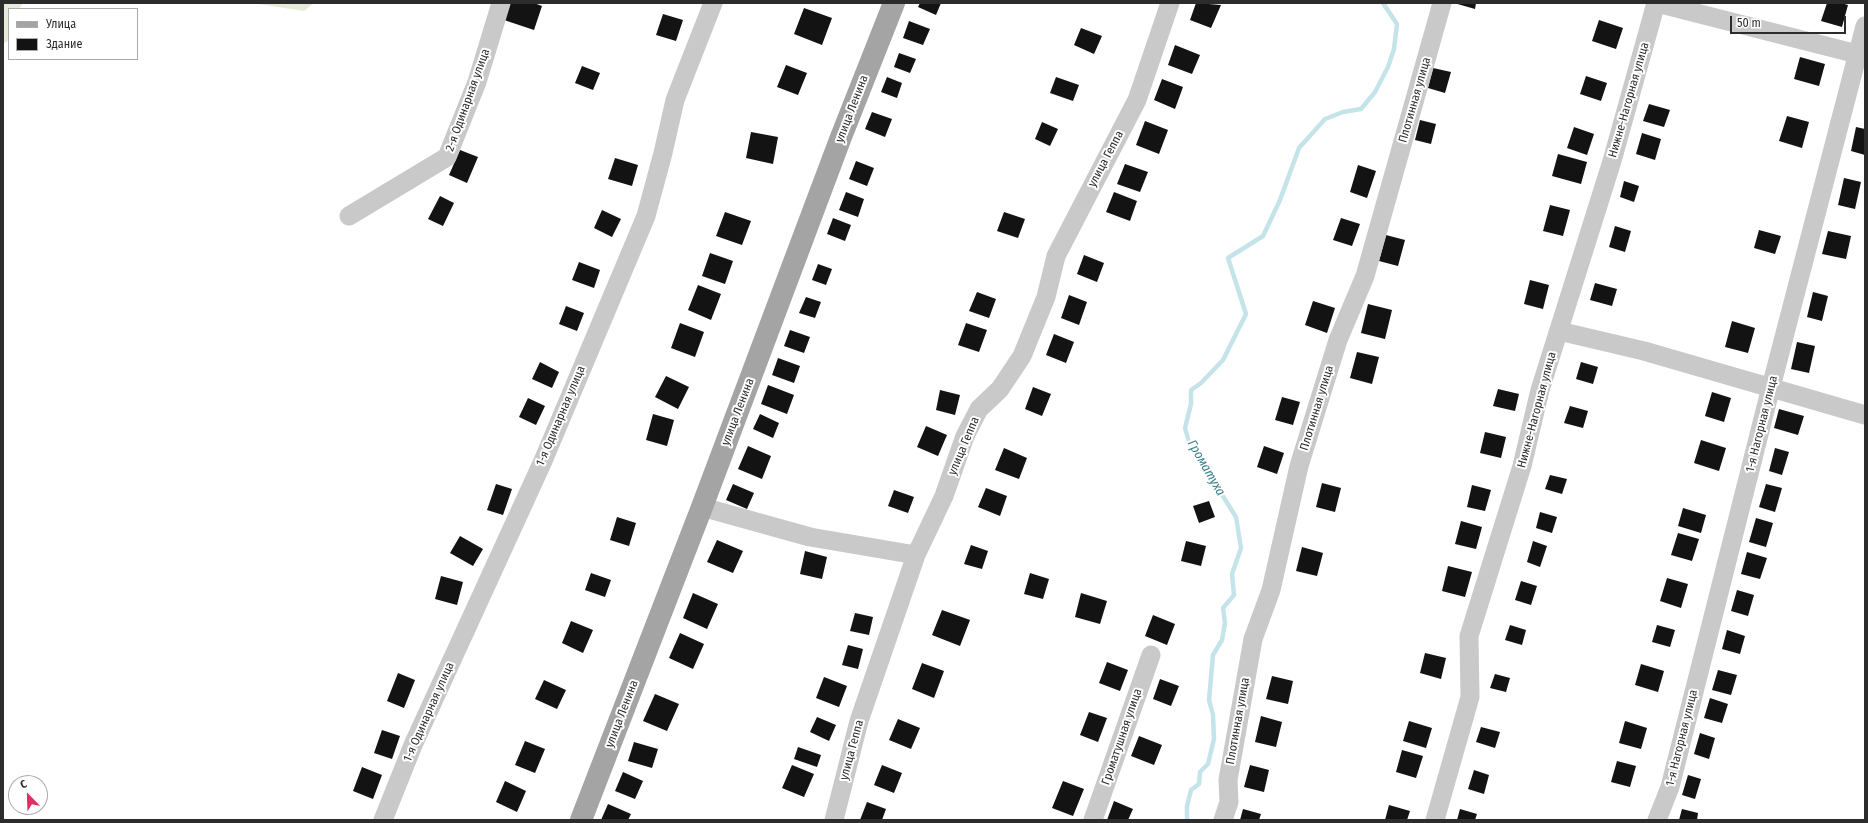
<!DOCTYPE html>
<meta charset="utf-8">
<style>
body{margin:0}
#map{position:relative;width:1868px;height:823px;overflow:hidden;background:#fff;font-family:"Fira Sans Condensed",sans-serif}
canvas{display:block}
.frame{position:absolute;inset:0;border:4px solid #2c2c2c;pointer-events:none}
.legend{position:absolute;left:8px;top:8px;width:130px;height:52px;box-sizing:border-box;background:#fff;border:1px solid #ababab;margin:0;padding:5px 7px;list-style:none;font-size:12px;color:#2c2c2c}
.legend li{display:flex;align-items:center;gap:8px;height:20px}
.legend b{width:20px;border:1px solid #ababab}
.north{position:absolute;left:8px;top:775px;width:40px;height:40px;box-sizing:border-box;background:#fff;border:1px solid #ababab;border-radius:50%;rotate:337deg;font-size:11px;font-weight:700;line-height:16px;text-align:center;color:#2c2c2c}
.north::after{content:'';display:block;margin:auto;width:14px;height:18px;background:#e42d64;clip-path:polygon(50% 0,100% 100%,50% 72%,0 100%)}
.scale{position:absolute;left:1730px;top:16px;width:116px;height:18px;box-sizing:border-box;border:2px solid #2c2c2c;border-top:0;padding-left:5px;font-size:12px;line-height:14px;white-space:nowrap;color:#2c2c2c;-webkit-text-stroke:3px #fff;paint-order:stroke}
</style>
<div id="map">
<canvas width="1868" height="823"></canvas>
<div class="frame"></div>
<ul class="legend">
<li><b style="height:5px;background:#a4a4a4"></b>Улица</li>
<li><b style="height:11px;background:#131313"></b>Здание</li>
</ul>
<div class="north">С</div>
<div class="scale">50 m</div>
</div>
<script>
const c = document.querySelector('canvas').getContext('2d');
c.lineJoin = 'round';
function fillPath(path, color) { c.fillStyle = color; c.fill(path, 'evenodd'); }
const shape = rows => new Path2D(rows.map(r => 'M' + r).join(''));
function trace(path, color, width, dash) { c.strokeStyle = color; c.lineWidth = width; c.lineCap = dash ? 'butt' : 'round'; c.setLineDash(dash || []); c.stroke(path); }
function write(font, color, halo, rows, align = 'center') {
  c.font = font + ' "Fira Sans Condensed",sans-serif'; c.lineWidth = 4; c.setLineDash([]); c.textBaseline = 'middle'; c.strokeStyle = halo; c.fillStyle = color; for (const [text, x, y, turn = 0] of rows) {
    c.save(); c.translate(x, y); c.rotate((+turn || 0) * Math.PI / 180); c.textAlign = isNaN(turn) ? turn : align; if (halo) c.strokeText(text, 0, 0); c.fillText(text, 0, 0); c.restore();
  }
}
const green = shape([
 [3,3,23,3,19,9,9,9,9,40,3,44],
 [252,3,314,3,304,11]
]);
const stream = shape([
 [1187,820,1187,806,1191,790,1199,784,1200,772,1208,764,1214,739,1213,715,1209,700,1213,655,1222,640,1225,623,1223,608,1234,595,1232,574,1241,548,1236,517,1189,442,1185,428,1191,404,1191,390,1201,383,1223,360,1246,314,1228,258,1263,236,1280,200,1299,148,1325,119,1343,112,1361,109,1375,92,1388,67,1394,49,1397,24,1383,3]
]);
const building = shape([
 [510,3,534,3,542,6,534,30,504,20],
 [920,3,941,3,936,15,918,7],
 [1196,3,1221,5,1211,28,1190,20],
 [1454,3,1476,3,1475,9],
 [1827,3,1841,3,1848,5,1842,27,1821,21],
 [804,8,832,18,822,45,794,34],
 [663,14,683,20,676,41,656,35],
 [1599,20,1623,28,1616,49,1592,41],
 [909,21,930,29,923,45,903,38],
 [1081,28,1102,36,1094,54,1074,45],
 [1175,45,1200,55,1192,74,1168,65],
 [899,53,916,59,910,73,894,67],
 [1800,57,1825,64,1819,86,1794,79],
 [786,65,807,73,798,95,777,87],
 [582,66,600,73,593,90,575,83],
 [1433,68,1451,72,1445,93,1428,88],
 [1586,76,1607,83,1601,101,1580,94],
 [887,77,902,83,897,98,881,92],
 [1056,77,1079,85,1073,101,1050,93],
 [1162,79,1183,87,1175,109,1154,100],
 [1649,104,1670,110,1664,127,1643,121],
 [872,112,892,119,885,137,865,129],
 [1787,116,1809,122,1802,148,1779,141],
 [1420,120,1436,124,1431,144,1415,140],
 [1145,121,1168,130,1159,154,1136,145],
 [1042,122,1058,129,1050,146,1035,139],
 [1574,127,1594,134,1587,155,1567,148],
 [1856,127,1865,129,1865,155,1851,151],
 [751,132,778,137,773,164,746,158],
 [1642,133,1661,139,1655,160,1636,154],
 [460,150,478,157,467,183,449,175],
 [1558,154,1587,162,1581,184,1552,176],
 [615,158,638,165,632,186,608,179],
 [856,161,874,168,867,186,849,179],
 [1125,164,1148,172,1140,192,1117,184],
 [1358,165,1376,171,1367,198,1350,192],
 [1844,178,1861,182,1855,209,1838,205],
 [1624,181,1639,186,1634,202,1620,197],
 [846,192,864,199,858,217,839,210],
 [1114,192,1137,201,1130,221,1106,212],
 [440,196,454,203,443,226,428,219],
 [1550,205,1570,210,1563,236,1543,231],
 [602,210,621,219,612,237,594,228],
 [725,212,751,221,742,245,716,236],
 [1004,212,1025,219,1018,238,997,231],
 [833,218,851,225,845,241,827,234],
 [1341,218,1360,224,1352,246,1333,240],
 [1615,226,1631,231,1625,252,1609,247],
 [1759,230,1781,236,1775,254,1754,248],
 [1828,231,1851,236,1846,259,1822,254],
 [1386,235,1405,240,1398,266,1379,261],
 [710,253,733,261,725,284,702,276],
 [1084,255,1104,263,1097,282,1077,274],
 [579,262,600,270,594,288,572,280],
 [818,264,832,269,826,285,812,280],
 [1530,280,1549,285,1543,309,1524,304],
 [1595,283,1617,289,1612,306,1590,300],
 [698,285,721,294,711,320,688,310],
 [977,292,996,299,989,318,969,311],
 [1813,292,1828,296,1822,321,1807,317],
 [1069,295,1087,302,1079,325,1061,318],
 [806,297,821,302,815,318,799,313],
 [1313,301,1335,308,1327,333,1305,325],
 [1368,304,1392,310,1385,339,1361,333],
 [566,306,584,313,577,331,559,324],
 [1732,321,1755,328,1748,353,1725,347],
 [680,323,704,332,695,357,671,348],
 [966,323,987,330,979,352,958,345],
 [790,330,810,337,804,353,784,346],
 [1054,334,1074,342,1066,363,1046,355],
 [1797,342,1815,346,1809,373,1791,369],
 [1357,352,1379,357,1372,384,1350,378],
 [778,358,800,366,794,383,772,375],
 [540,362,559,372,552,388,532,379],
 [1581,362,1598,367,1593,384,1576,379],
 [666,376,689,387,678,409,655,397],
 [768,385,794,395,787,414,761,404],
 [1033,387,1051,394,1042,416,1025,409],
 [1498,389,1519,394,1515,411,1493,406],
 [940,390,960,395,955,415,936,410],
 [1712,392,1731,398,1724,422,1705,416],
 [1282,397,1300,402,1293,425,1275,420],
 [528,398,545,406,536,425,519,417],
 [1570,406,1588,411,1583,428,1564,423],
 [1779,409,1804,416,1798,435,1774,428],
 [653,414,674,420,667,446,646,440],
 [760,414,779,423,773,438,753,429],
 [926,426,947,435,938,456,917,447],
 [1485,432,1506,437,1501,458,1480,453],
 [1701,440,1726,448,1719,471,1694,463],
 [748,446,771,456,762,479,738,469],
 [1264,446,1284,453,1277,474,1257,467],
 [1004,448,1027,458,1019,479,995,470],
 [1775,448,1789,452,1782,475,1769,471],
 [1550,475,1567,479,1562,494,1545,489],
 [1322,483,1341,488,1335,512,1316,507],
 [496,484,512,489,503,515,487,510],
 [733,484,754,493,747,509,726,500],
 [1766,484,1782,488,1775,512,1759,507],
 [1472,485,1491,490,1485,511,1467,507],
 [986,488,1007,496,1000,516,978,507],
 [894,490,914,497,908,513,888,506],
 [1209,501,1215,517,1199,523,1193,506],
 [1683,508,1706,515,1701,533,1678,526],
 [1540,512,1557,517,1552,533,1536,528],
 [617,517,636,523,629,546,610,540],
 [1756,518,1773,523,1766,547,1749,542],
 [1461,521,1482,527,1476,549,1455,544],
 [1678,533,1699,539,1692,561,1671,555],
 [460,536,483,549,473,566,450,553],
 [717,540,743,551,733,573,707,562],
 [1186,541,1206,546,1201,566,1181,561],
 [1533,541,1547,546,1540,567,1527,562],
 [971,545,988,551,982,569,964,564],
 [1302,547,1323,553,1317,576,1296,571],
 [805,551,827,557,822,579,800,574],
 [1747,552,1767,558,1760,579,1741,574],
 [1448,566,1472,572,1465,597,1442,591],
 [591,573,611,580,605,597,585,590],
 [1030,573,1049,579,1043,599,1024,594],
 [441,576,463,582,457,605,435,599],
 [1667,578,1688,584,1681,608,1660,601],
 [1521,581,1537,586,1531,605,1515,600],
 [1737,590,1754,595,1748,616,1731,611],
 [693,593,718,604,707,629,683,618],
 [1081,593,1107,601,1100,624,1075,617],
 [942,610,970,620,960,646,932,635],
 [855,613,873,617,869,635,850,631],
 [1153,615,1175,624,1167,645,1145,636],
 [571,621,593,630,583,653,562,643],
 [1510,625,1526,630,1522,645,1505,640],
 [1657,625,1675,630,1670,647,1652,642],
 [1727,630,1745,636,1740,654,1722,649],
 [680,633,704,644,693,669,669,658],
 [848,645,863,649,858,669,842,665],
 [1425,653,1446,658,1441,679,1420,673],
 [1107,662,1128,670,1120,691,1099,683],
 [922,663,944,671,934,698,912,689],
 [1641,664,1664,671,1658,692,1635,685],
 [1718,670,1737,675,1731,695,1712,690],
 [398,673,415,680,404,708,387,701],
 [1495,674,1510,678,1506,692,1490,688],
 [1272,676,1293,681,1288,704,1266,699],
 [824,677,847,686,839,707,816,698],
 [1160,679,1179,686,1171,706,1153,699],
 [544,680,566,690,557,709,535,699],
 [655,694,679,704,667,731,643,721],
 [1710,698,1728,704,1722,723,1704,718],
 [1089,712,1107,718,1098,742,1080,735],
 [1261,716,1282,722,1276,747,1255,742],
 [817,717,836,725,829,741,810,732],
 [898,719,920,728,911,749,889,740],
 [1409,721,1432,728,1426,748,1403,741],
 [1625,721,1647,728,1641,749,1619,743],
 [1481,727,1500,732,1495,748,1476,742],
 [382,730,400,736,392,759,374,753],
 [1700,733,1715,738,1709,759,1694,754],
 [1139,736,1162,745,1154,765,1131,756],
 [525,741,545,749,535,773,515,765],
 [634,742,658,749,652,768,628,761],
 [798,747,821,755,817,767,794,759],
 [1402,750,1423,756,1416,778,1396,772],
 [1617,761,1636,766,1630,787,1611,782],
 [792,765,814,774,804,797,782,788],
 [882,765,902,773,894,793,874,785],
 [1250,765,1269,770,1264,792,1244,787],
 [362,767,382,775,373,799,353,791],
 [1474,770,1489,775,1484,794,1468,789],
 [623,772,643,781,635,799,615,791],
 [1688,775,1701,779,1695,799,1682,795],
 [505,781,526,791,517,812,496,802],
 [1063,781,1084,789,1073,816,1052,808],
 [1114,801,1133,809,1128,820,1107,820],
 [867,802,886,809,882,820,860,820],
 [608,804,631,814,628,820,601,820],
 [1389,805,1410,811,1407,820,1385,820],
 [1243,809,1261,814,1259,820,1240,820],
 [1460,809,1477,814,1475,820,1457,820],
 [1682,809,1698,813,1697,820,1679,820]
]);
const minor = shape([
 [1657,3,1865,56],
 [349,216,447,157,477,82,501,3],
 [1559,331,1644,351,1865,415],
 [702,507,810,537,916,555],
 [383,820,413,745,543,461,646,216,663,153,675,100,713,3],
 [834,820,859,721,916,555,944,496,965,436,979,409,1000,389,1022,356,1046,297,1056,256,1137,100,1170,3],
 [1093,820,1151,655],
 [1223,820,1229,802,1228,780,1253,639,1271,590,1299,466,1338,340,1365,276,1442,3],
 [1435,820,1470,697,1469,636,1522,466,1540,390,1612,161,1656,3],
 [1657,820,1670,787,1771,387,1865,26]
]);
const primary = shape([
 [581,820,702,507,841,137,894,3]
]);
const streetNames = [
 ["2-я Одинарная улица",468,100,-70],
 ["Плотинная улица",1415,100,-74],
 ["Нижне-Нагорная улица",1629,100,-74],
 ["улица Ленина",852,109,-69],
 ["улица Геппа",1106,159,-62],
 ["Плотинная улица",1317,408,-73],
 ["Нижне-Нагорная улица",1537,410,-75],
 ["улица Ленина",738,412,-69],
 ["1-я Одинарная улица",561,416,-67],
 ["1-я Нагорная улица",1762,424,-76],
 ["улица Геппа",964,446,-67],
 ["1-я Одинарная улица",429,712,-66],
 ["улица Ленина",622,714,-69],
 ["Плотинная улица",1238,721,-80],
 ["Громатушная улица",1122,737,-71],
 ["1-я Нагорная улица",1682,738,-76],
 ["улица Геппа",852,750,-75]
];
const waterNames = [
 ["Громатуха",1206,468,60]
];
fillPath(green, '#e6ead9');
trace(stream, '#c5e4ea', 4.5);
fillPath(building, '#131313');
trace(minor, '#c9c9c9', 19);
trace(primary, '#a4a4a4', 22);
write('12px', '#2c2c2c', '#fff', streetNames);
write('italic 13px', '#3b808d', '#fff', waterNames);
</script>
